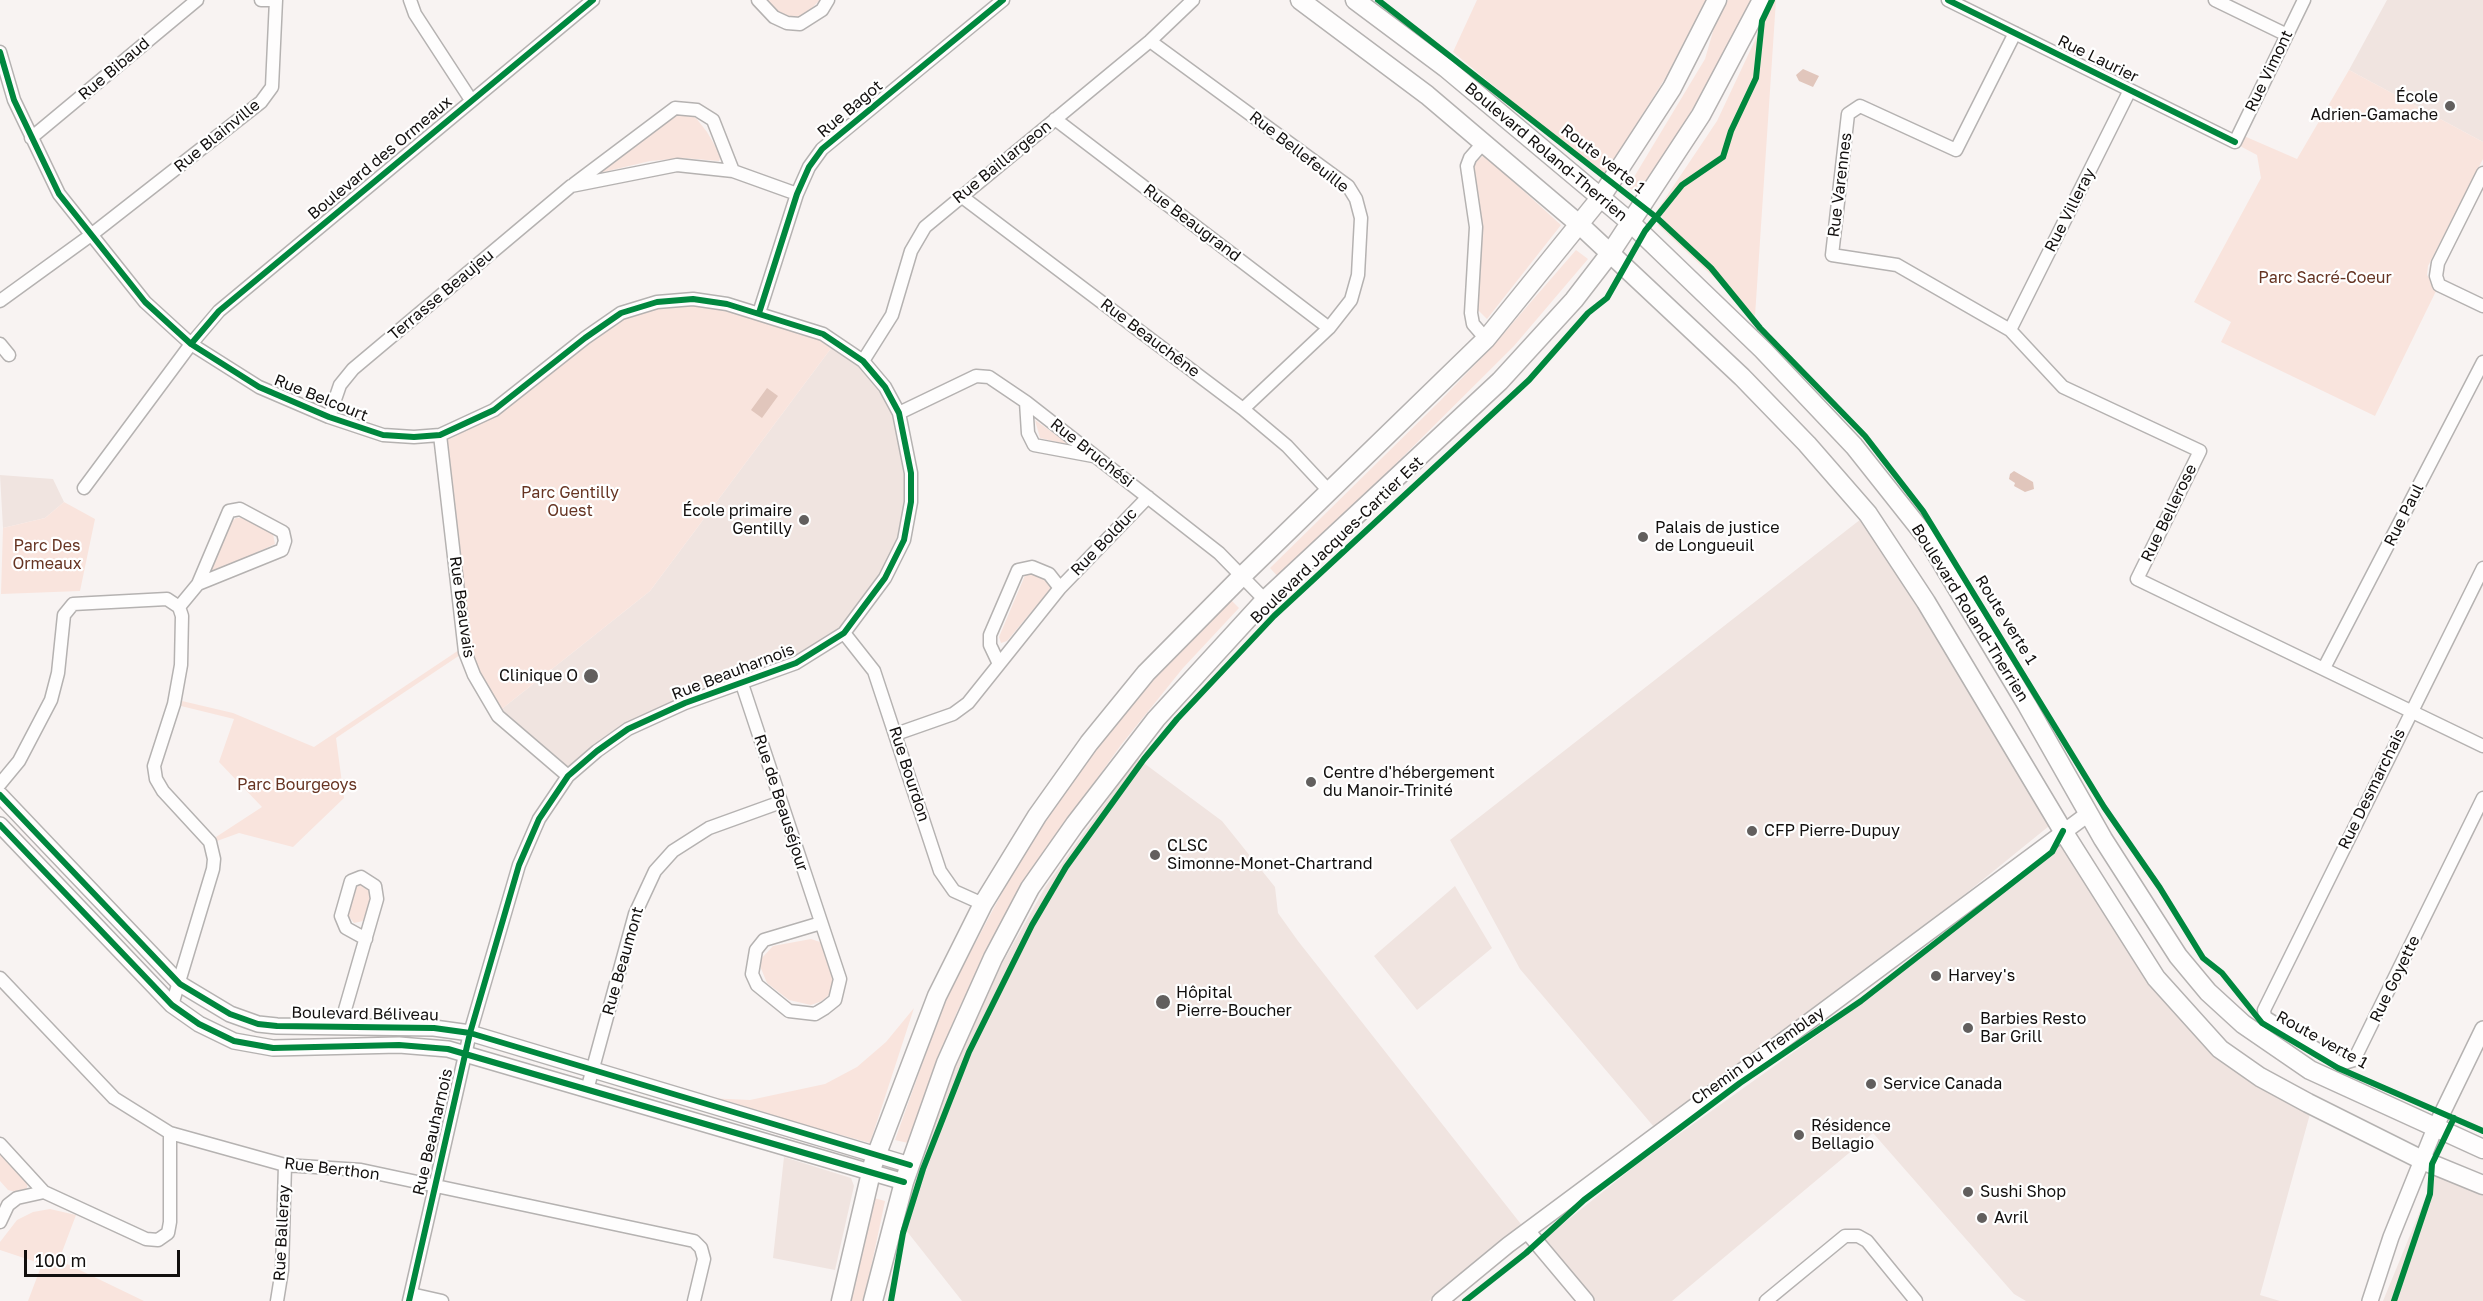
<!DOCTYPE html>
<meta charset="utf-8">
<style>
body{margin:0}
#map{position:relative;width:2483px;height:1301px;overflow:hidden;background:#f8f3f2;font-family:"Golos Text",sans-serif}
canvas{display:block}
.scale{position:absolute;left:24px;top:1250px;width:156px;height:27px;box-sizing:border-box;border:3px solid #120f0e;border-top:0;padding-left:8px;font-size:18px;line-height:21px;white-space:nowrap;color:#120f0e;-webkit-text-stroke:4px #fff;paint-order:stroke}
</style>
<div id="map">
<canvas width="2483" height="1301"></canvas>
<div class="scale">100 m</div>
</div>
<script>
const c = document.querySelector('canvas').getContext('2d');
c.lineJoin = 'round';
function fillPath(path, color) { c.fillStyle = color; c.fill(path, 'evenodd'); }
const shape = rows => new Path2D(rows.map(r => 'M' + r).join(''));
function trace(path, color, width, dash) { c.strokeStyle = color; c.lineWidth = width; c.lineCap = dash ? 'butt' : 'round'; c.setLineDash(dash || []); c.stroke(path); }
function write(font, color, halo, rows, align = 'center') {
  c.font = font + ' "Golos Text",sans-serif'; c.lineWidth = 4.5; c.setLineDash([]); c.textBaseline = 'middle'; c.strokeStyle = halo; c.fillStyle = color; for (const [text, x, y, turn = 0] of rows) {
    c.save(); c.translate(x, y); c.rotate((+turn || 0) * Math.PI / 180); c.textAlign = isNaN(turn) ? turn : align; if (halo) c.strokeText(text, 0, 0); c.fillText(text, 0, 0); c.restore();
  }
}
const built = shape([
 [2387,0,2483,0,2483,142,2349,70],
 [835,343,884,387,905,446,909,502,902,539,882,577,836,634,786,663,686,699,568,772,498,712,650,591],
 [0,475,53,479,64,502,45,518,3,528],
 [1861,519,2054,822,1869,972,1654,1127,1520,969,1450,840],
 [1137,758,1222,821,1275,887,1278,913,1298,941,1524,1228,1429,1301,962,1301,894,1215,946,1063,1046,886],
 [2059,839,2138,964,2258,1083,2310,1114,2260,1295,2280,1301,2026,1301,2014,1294,1873,1133,1672,1301,1589,1301,1539,1243,1640,1162,1875,994],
 [1455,886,1492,948,1417,1010,1374,956],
 [784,1157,851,1178,854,1186,835,1270,773,1258],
 [2436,1172,2483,1193,2483,1301,2383,1301]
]);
const green = shape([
 [767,0,820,0,802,18,793,19,783,17,771,9],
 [1477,0,1706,0,1666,77,1603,177,1453,52],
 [1728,0,1752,0,1692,110,1639,195,1628,187,1705,59,1714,28],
 [1774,0,1776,0,1755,316,1658,225,1663,218,1656,212,1717,121],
 [2349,70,2483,142,2483,159,2428,266,2427,275,2437,289,2375,416,2221,342,2231,322,2194,302,2261,178,2257,155,2240,146,2244,136,2297,159],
 [685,113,696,118,707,132,721,156,719,161,684,158,650,161,591,175,671,115],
 [1484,155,1561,225,1487,319,1477,309,1480,216,1478,192,1473,175,1473,164],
 [1576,250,1588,259,1514,346,1280,579,1270,568,1440,401,1491,348],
 [688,303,714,305,835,343,650,591,498,712,468,653,443,437,494,412,622,315,657,305],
 [1035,420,1070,445,1040,438],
 [64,502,95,519,80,591,1,594,3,528,45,518],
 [246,517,273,534,275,544,212,573,209,565,231,522,236,518],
 [1026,573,1043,574,1053,586,1007,641,1001,643,999,637],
 [1231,600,1239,608,1183,668,1121,745,1072,814,1005,920,957,1012,908,1143,895,1140,945,1000,1013,872,1061,797,1106,736,1147,686],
 [459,650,460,655,336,738,344,798,293,847,239,833,217,841,216,837,262,807,219,762,234,719,181,706,182,701,233,713,314,747],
 [360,884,369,887,372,896,363,921,354,923,347,914,354,889],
 [811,939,823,943,835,978,832,992,822,1001,811,1005,789,1000,767,983,760,966,760,960,773,946],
 [914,1008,870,1143,707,1098,750,1100,825,1084,857,1067,886,1042],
 [0,1154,28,1180,27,1188,19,1193,8,1190,0,1181],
 [874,1198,885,1201,864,1301,850,1301],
 [50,1209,76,1215,59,1260,144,1301,28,1301,42,1264,0,1250,0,1242,17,1220,33,1212]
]);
const water = shape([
 [1803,69,1819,76,1813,87,1799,81,1796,75],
 [767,388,778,396,762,418,751,410],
 [2014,471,2033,482,2034,489,2025,492,2014,486,2015,483,2009,479,2010,474]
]);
const minor = shape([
 [261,0,276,0],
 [410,0,415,14,471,100],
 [758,0,774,17,787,23,800,24,822,10,828,0],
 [1948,0,2235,142,2304,0],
 [2215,0,2287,35],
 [2015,33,1956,150,1860,106,1848,114,1832,255,1897,265,2010,330,2063,387,2200,451,2137,579,2483,746],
 [1150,41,1348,186,1356,199,1361,218,1358,275,1351,300,1329,328,1243,409],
 [0,52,14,100,59,194,145,302,191,344,259,387,329,417,383,435,414,437,440,435,494,410,585,338,621,313,657,302,693,299,727,304,823,334,863,361,885,387,899,413,911,473,911,502,904,540,885,578,844,633,796,663,685,703,628,729,597,751,568,776,539,819,519,865,470,1033,409,1301],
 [1055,119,1329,328],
 [31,138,197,0],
 [1484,142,1470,158,1467,166,1476,227,1471,313,1473,324,1486,339],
 [2483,173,2438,263,2436,276,2439,285,2483,306],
 [574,184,675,108,697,110,713,120,733,171],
 [961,196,1243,409,1287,446,1329,491],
 [0,301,91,235,261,102,272,87,276,0],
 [759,313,797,194,809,167,822,149,1003,0],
 [2010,330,2130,90],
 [0,344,9,355],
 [863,361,892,315,911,251,925,227,1150,41,1193,0],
 [1026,402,1028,433,1034,445,1093,456],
 [899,413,976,376,989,377,1026,402,1219,553,1265,600],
 [329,417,340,385,353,369,571,186,677,165,733,171,797,194],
 [440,435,465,652,474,675,498,716,568,776],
 [84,488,191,344,219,311,593,0],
 [2483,568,2264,1010,2265,1017,2341,1064,2354,1060,2483,798],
 [179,607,198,584,229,511,240,509,283,532,285,541,282,550,198,584],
 [844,633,874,671,940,871,954,891,983,904],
 [999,664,990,645,990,635,1018,570,1032,567,1049,574,1060,588],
 [2324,668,2483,362],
 [742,684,840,979,835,1000,825,1008,815,1014,789,1011,757,985,752,974,756,950,764,940,821,923],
 [896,734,953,714,968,703,1060,588,1148,497],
 [0,784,19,761,51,700,58,673,64,615,73,604,167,599,179,607,182,616,181,665,174,704,154,766,156,779,163,791,210,842,214,859,213,869,172,1005],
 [0,978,114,1098,170,1133,285,1165,361,1170,694,1241,701,1248,704,1259,694,1301],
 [340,1027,377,899,375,886,361,877,351,881,341,916,346,928,366,939],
 [587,1090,635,914,655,871,673,851,709,828,781,802],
 [0,1144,44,1192],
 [0,1222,8,1205,17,1198,44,1192,146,1239,158,1240,168,1233,170,1222,170,1133],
 [411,1294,442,1301],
 [277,1301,282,1270,285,1165],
 [1766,1301,1845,1236,1858,1236,1867,1241,1916,1301]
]);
const tertiary = shape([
 [0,795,180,984,230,1014,258,1024,277,1026,434,1028,470,1033,910,1165],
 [0,825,172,1005,199,1024,234,1041,273,1048,399,1045,448,1049,904,1182],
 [1528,1232,1586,1301],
 [1440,1301,1508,1245,2088,814],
 [2370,1301,2391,1237,2435,1128,2483,1029]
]);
const secondary = shape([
 [1300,0,1427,95,1580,225,1742,377,1807,444,1868,514,1926,602,2063,831,2156,978,2220,1049,2260,1077,2308,1103,2422,1160,2483,1185],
 [1355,0,1446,68,1631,223,1763,350,1854,446,1927,538,2027,705,2103,839,2178,956,2208,992,2243,1024,2310,1070,2483,1149],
 [841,1301,873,1164,937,996,983,904,1037,816,1089,743,1146,673,1241,577,1486,339,1601,197,1672,88,1717,0],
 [873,1301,904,1182,946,1063,993,958,1030,888,1075,824,1156,719,1265,600,1500,381,1574,300,1611,252,1701,115,1762,0]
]);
const cycleway = shape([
 [1378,0,1656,217,1711,268,1760,328,1865,436,1923,511,2104,807,2160,888,2203,958,2222,973,2262,1023,2338,1068,2483,1131],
 [1948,0,2235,142],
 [0,52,14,100,59,194,145,302,191,344,259,387,329,417,383,435,414,437,440,435,494,410,585,338,621,313,657,302,693,299,727,304,823,334,863,361,885,387,899,413,911,473,911,502,904,540,885,578,844,633,796,663,685,703,628,729,597,751,568,776,539,819,519,865,470,1033,409,1301],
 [759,313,797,194,809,167,822,149,1003,0],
 [191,344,219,311,593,0],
 [0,795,180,984,230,1014,258,1024,277,1026,434,1028,470,1033,910,1165],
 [0,825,172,1005,199,1024,234,1041,273,1048,399,1045,448,1049,904,1182],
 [891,1301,903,1233,923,1169,969,1052,1032,925,1066,867,1144,759,1177,719,1274,616,1529,380,1588,313,1607,298,1645,231,1682,185,1723,157,1731,131,1756,78,1762,21,1772,0],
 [1465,1301,1526,1253,1584,1200,1740,1083,1861,1001,2052,852,2063,831],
 [2394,1301,2430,1194,2432,1164,2454,1118]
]);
const markers = [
 [2450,106,6,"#625f5e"],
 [804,520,6,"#625f5e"],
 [1643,537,6,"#625f5e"],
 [591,676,8,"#625f5e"],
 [1311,782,6,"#625f5e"],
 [1752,831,6,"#625f5e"],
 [1155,855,6,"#625f5e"],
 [1936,976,6,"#625f5e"],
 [1163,1002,8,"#625f5e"],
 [1968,1028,6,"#625f5e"],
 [1871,1084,6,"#625f5e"],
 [1799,1135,6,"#625f5e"],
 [1968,1192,6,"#625f5e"],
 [1982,1218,6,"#625f5e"]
];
const streetNames = [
 ["Rue Laurier",2098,59,26],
 ["Rue Bibaud",114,69,-40],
 ["Rue Vimont",2269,71,-64],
 ["Rue Bagot",850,109,-40],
 ["Rue Blainville",217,136,-39],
 ["Rue Bellefeuille",1299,152,38],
 ["Boulevard Roland-Therrien",1546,152,40],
 ["Boulevard des Ormeaux",380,158,-40],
 ["Route verte 1",1603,159,38],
 ["Rue Baillargeon",1002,162,-39],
 ["Rue Varennes",1840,185,-83],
 ["Rue Villeray",2070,210,-63],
 ["Rue Beaugrand",1192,223,37],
 ["Terrasse Beaujeu",441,295,-40],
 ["Rue Beauchêne",1150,338,37],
 ["Rue Belcourt",321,398,22],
 ["Rue Bruchési",1092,453,38],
 ["Rue Bellerose",2169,513,-64],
 ["Rue Paul",2404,515,-63],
 ["Boulevard Jacques-Cartier Est",1337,540,-44],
 ["Rue Bolduc",1104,542,-46],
 ["Rue Beauvais",462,607,82],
 ["Boulevard Roland-Therrien",1970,613,58],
 ["Route verte 1",2006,620,58],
 ["Rue Beauharnois",733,672,-21],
 ["Rue Bourdon",909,774,72],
 ["Rue Desmarchais",2372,789,-64],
 ["Rue de Beauséjour",781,803,72],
 ["Rue Beaumont",623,961,-74],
 ["Rue Goyette",2395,979,-64],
 ["Boulevard Béliveau",365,1014,1],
 ["Route verte 1",2322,1040,29],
 ["Chemin Du Tremblay",1758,1056,-35],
 ["Rue Beauharnois",433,1132,-77],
 ["Rue Berthon",332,1169,7],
 ["Rue Balleray",282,1233,-87]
];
const poiNames = [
 ["École",2438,97,"right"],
 ["Adrien-Gamache",2438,115,"right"],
 ["École primaire",792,511,"right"],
 ["Gentilly",792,529,"right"],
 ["Palais de justice",1655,528],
 ["de Longueuil",1655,546],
 ["Clinique O",578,676,"right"],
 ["Centre d'hébergement",1323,773],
 ["du Manoir-Trinité",1323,791],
 ["CFP Pierre-Dupuy",1764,831],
 ["CLSC",1167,846],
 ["Simonne-Monet-Chartrand",1167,864],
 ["Harvey's",1948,976],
 ["Hôpital",1176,993],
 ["Pierre-Boucher",1176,1011],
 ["Barbies Resto",1980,1019],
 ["Bar Grill",1980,1037],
 ["Service Canada",1883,1084],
 ["Résidence",1811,1126],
 ["Bellagio",1811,1144],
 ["Sushi Shop",1980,1192],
 ["Avril",1994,1218]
];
const parkNames = [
 ["Parc Sacré-Coeur",2325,278],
 ["Parc Gentilly",570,493],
 ["Ouest",570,511],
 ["Parc Des",47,546],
 ["Ormeaux",47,564],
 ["Parc Bourgeoys",297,785]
];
fillPath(built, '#f0e4e0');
fillPath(green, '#f9e4dd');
fillPath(water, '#e1c6bc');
trace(minor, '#b5b2b1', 15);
trace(tertiary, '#b5b2b1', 18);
trace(secondary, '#b5b2b1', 21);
trace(minor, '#fefdfd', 12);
trace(tertiary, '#fefdfd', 15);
trace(secondary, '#fefdfd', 18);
trace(cycleway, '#00873e', 6);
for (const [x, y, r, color] of markers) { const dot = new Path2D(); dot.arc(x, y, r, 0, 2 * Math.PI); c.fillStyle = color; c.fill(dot); trace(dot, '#fff', 2); }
write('16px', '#120f0e', '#fff', streetNames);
write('16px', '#120f0e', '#fff', poiNames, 'left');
write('16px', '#663422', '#fff', parkNames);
</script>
